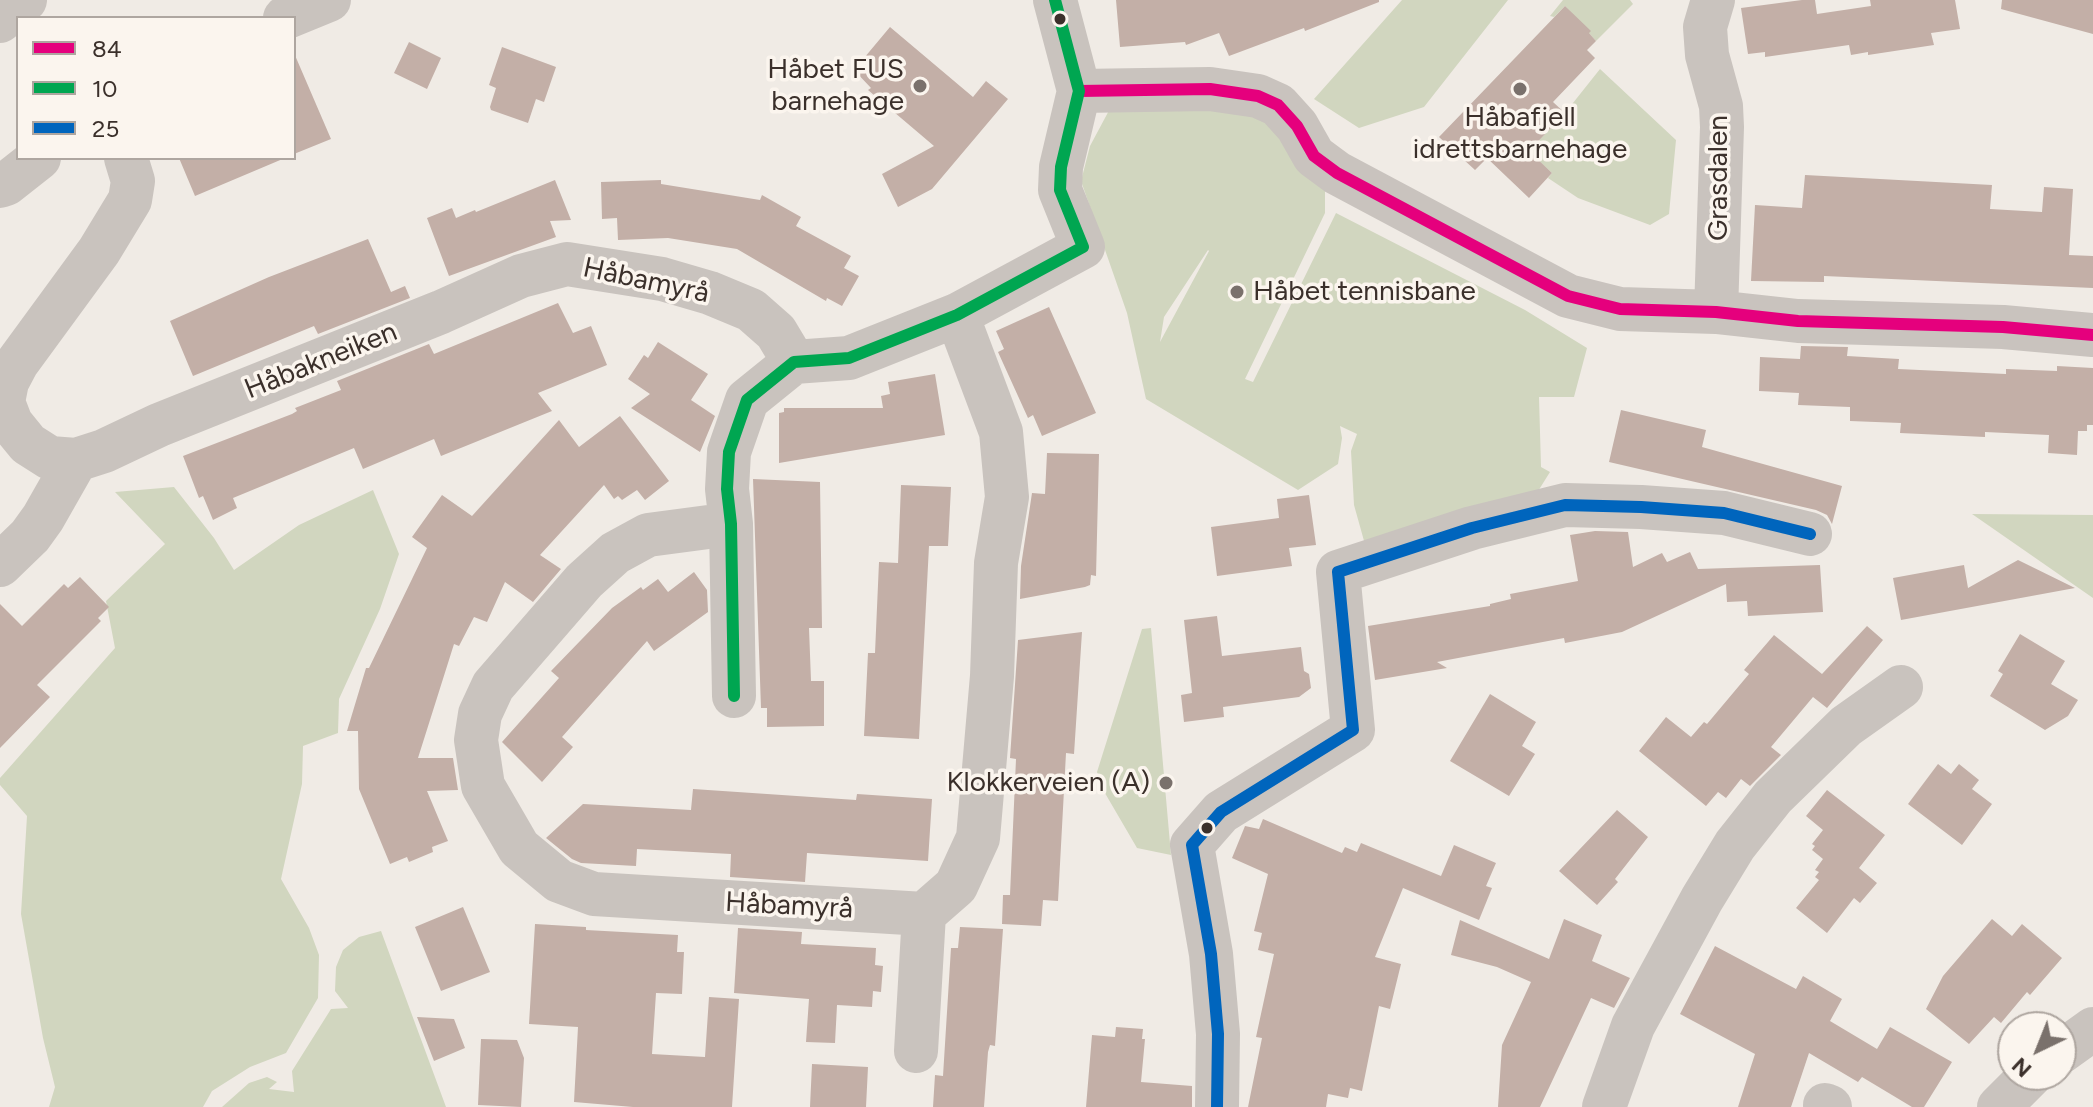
<!DOCTYPE html>
<meta charset="utf-8">
<style>
body{margin:0}
#map{position:relative;width:2093px;height:1107px;overflow:hidden;background:#f0ebe5;font-family:Figtree,sans-serif}
canvas{display:block}
.legend{position:absolute;left:16px;top:16px;width:280px;height:144px;box-sizing:border-box;background:#fbf5ee;border:2px solid #aea6a0;margin:0;padding:10px 14px;list-style:none;font-size:24px;color:#3b302b}
.legend li{display:flex;align-items:center;gap:16px;height:40px}
.legend b{width:40px;border:2px solid #aea6a0}
.north{position:absolute;left:1997px;top:1011px;width:80px;height:80px;box-sizing:border-box;background:#fbf5ee;border:2px solid #aea6a0;border-radius:50%;rotate:223deg;font-size:22px;font-weight:700;line-height:32px;text-align:center;color:#3b302b}
.north::after{content:'';display:block;margin:auto;width:28px;height:36px;background:#7a716c;clip-path:polygon(50% 0,100% 100%,50% 72%,0 100%)}
</style>
<div id="map">
<canvas width="2093" height="1107"></canvas>
<ul class="legend">
<li><b style="height:10px;background:#e5007d"></b>84</li>
<li><b style="height:10px;background:#00a651"></b>10</li>
<li><b style="height:10px;background:#0065bd"></b>25</li>
</ul>
<div class="north">N</div>
</div>
<script>
const c = document.querySelector('canvas').getContext('2d');
c.lineJoin = 'round';
function fillPath(path, color) { c.fillStyle = color; c.fill(path, 'evenodd'); }
const shape = rows => new Path2D(rows.map(r => 'M' + r).join(''));
function trace(path, color, width, dash) { c.strokeStyle = color; c.lineWidth = width; c.lineCap = dash ? 'butt' : 'round'; c.setLineDash(dash || []); c.stroke(path); }
function write(font, color, halo, rows, align = 'center') {
  c.font = font + ' Figtree,sans-serif'; c.lineWidth = 7; c.setLineDash([]); c.textBaseline = 'middle'; c.strokeStyle = halo; c.fillStyle = color; for (const [text, x, y, turn = 0] of rows) {
    c.save(); c.translate(x, y); c.rotate((+turn || 0) * Math.PI / 180); c.textAlign = isNaN(turn) ? turn : align; if (halo) c.strokeText(text, 0, 0); c.fillText(text, 0, 0); c.restore();
  }
}
const green = shape([
 [1402,0,1508,0,1424,107,1359,128,1314,99],
 [1563,0,1630,0,1633,4,1596,41,1565,6,1554,17,1550,16],
 [1600,69,1676,140,1669,214,1650,225,1578,198,1548,178,1552,173,1538,160,1526,154,1565,113],
 [1193,102,1265,117,1325,184,1325,213,1245,379,1253,382,1336,213,1525,310,1587,348,1574,397,1539,397,1541,467,1550,472,1535,496,1366,548,1354,505,1351,451,1357,434,1340,426,1342,438,1338,464,1298,490,1146,399,1127,313,1081,181,1090,146,1113,103],
 [1208,250,1209,251,1160,342,1164,317],
 [174,487,214,538,234,570,299,525,373,490,399,554,380,609,339,699,338,733,303,746,302,784,281,879,309,928,319,955,318,998,286,1053,250,1067,212,1091,203,1107,49,1107,55,1087,43,1038,21,914,27,816,0,785,0,778,115,648,106,601,165,544,115,492],
 [1972,514,2093,515,2093,598],
 [1151,628,1171,855,1137,848,1102,788,1097,772,1142,629],
 [381,931,446,1107,222,1107,249,1083,267,1077,277,1082,269,1089,294,1092,292,1071,331,1009,348,1008,335,991,336,967,343,950,359,937]
]);
const building = shape([
 [1116,0,1379,0,1379,2,1305,31,1304,28,1229,56,1219,33,1186,45,1185,42,1120,47],
 [1802,0,1815,0,1817,14,1871,6,1870,0,1955,0,1960,29,1931,33,1934,45,1868,55,1868,52,1851,55,1849,45,1765,57,1765,52,1748,54,1741,8],
 [2002,0,2093,0,2093,34,2001,9],
 [1565,6,1591,31,1589,33,1596,41,1587,50,1595,58,1553,102,1565,113,1529,151,1552,173,1529,198,1487,158,1475,170,1439,137],
 [890,27,973,97,986,81,1008,99,932,189,898,207,882,174,934,146,868,90,871,88,854,70],
 [409,42,441,58,427,89,394,73],
 [502,47,556,67,544,102,536,99,528,123,491,110,490,107,496,88,489,85],
 [294,53,331,139,294,154],
 [179,158,285,158,195,196],
 [1805,175,1992,185,1990,209,2042,212,2044,187,2073,189,2069,255,2093,256,2093,288,1824,276,1824,282,1751,281,1755,205,1802,208],
 [555,180,571,220,550,221,556,237,449,276,427,218,452,208,456,218,475,210,476,212],
 [661,180,661,184,760,200,762,195,801,217,796,226,851,256,844,268,859,276,842,306,827,298,826,301,737,249,668,238,618,240,617,218,602,219,601,182],
 [368,239,391,292,405,286,410,298,318,334,314,326,193,376,170,321,269,277],
 [558,303,573,333,591,326,607,365,538,393,552,411,441,456,434,439,363,469,354,448,233,498,237,508,213,520,203,496,199,498,183,456,292,414,297,411,295,408,341,390,337,381,429,344,434,354],
 [1049,307,1096,413,1042,436,1033,415,1028,418,998,352,1004,349,996,331],
 [658,342,708,374,691,400,715,416,700,452,631,408,650,394,628,379,644,355,648,358],
 [1801,346,1848,347,1847,356,1899,359,1898,369,2006,374,2006,369,2057,371,2057,366,2093,368,2093,425,2087,425,2087,431,2078,431,2077,455,2048,453,2049,435,1985,432,1985,437,1900,433,1901,423,1850,421,1850,407,1798,405,1799,393,1759,391,1760,357,1800,359],
 [935,374,945,435,779,463,779,413,784,412,784,408,883,408,881,396,890,394,888,382],
 [1621,410,1706,430,1702,447,1842,486,1832,524,1827,515,1816,510,1609,462],
 [620,416,669,481,645,500,637,490,622,500,618,496,614,499,604,485,540,555,561,569,533,602,505,582,487,622,474,617,459,646,454,644,418,758,453,758,458,790,427,791,448,841,432,847,433,852,409,862,407,857,390,864,359,789,358,731,347,731,366,668,369,668,427,548,412,537,442,495,472,516,559,420,579,447],
 [1047,453,1099,454,1096,576,1091,575,1090,585,1085,587,1020,599,1021,566,1032,493,1045,494],
 [753,479,820,482,822,628,809,628,811,681,824,681,824,726,767,727,767,708,761,708],
 [901,485,951,487,948,546,929,546,919,739,864,736,868,653,875,653,879,562,898,563],
 [1309,495,1316,545,1289,548,1292,566,1217,576,1211,527,1279,518,1277,499],
 [1595,531,1628,532,1633,567,1662,553,1667,562,1690,552,1698,569,1820,565,1823,612,1748,616,1747,601,1727,602,1726,584,1622,632,1565,643,1564,638,1437,662,1447,668,1375,680,1368,626,1490,606,1490,604,1511,599,1510,594,1578,581,1570,535],
 [2018,560,2075,588,1901,620,1893,578,1964,565,1968,588],
 [694,572,707,590,708,612,654,651,647,641,562,737,573,747,542,782,502,742,559,678,551,671,612,608,641,587,643,590,658,579,668,592],
 [80,577,109,607,98,618,101,621,37,685,50,697,0,748,0,604,22,626,64,584,68,588],
 [1217,616,1222,656,1301,647,1304,671,1309,674,1311,688,1299,697,1223,707,1224,717,1184,722,1181,695,1192,693,1184,620],
 [1867,626,1883,640,1827,708,1813,697,1771,747,1781,755,1750,786,1741,779,1726,798,1718,792,1706,806,1639,751,1666,717,1691,737,1704,722,1707,724,1749,674,1744,670,1774,635,1822,674],
 [1082,632,1074,754,1066,753,1058,901,1043,900,1041,926,1002,924,1003,895,1010,895,1016,759,1010,758,1018,640],
 [2020,634,2065,661,2051,684,2078,700,2068,716,2045,730,1990,696,2003,674,1998,671],
 [1490,694,1536,722,1522,746,1535,754,1509,796,1450,761],
 [1938,764,1951,774,1959,764,1979,780,1972,789,1992,804,1962,845,1908,804],
 [693,789,856,800,857,794,932,799,928,861,807,853,805,882,730,877,731,854,637,849,636,866,581,863,572,859,546,838,583,804,691,810],
 [1827,790,1885,835,1859,868,1877,883,1860,903,1854,898,1827,933,1796,908,1819,880,1815,877,1819,872,1815,870,1823,859,1812,850,1815,846,1812,844,1823,830,1806,816],
 [1617,810,1648,837,1615,879,1618,882,1597,905,1559,871],
 [1263,819,1342,853,1345,847,1357,852,1361,843,1441,876,1454,845,1496,863,1486,886,1492,888,1479,920,1403,888,1375,957,1401,964,1390,1009,1379,1006,1362,1091,1350,1088,1348,1098,1328,1094,1326,1107,1248,1107,1262,1038,1256,1037,1274,954,1258,950,1262,933,1254,931,1268,874,1232,858,1245,826,1259,829],
 [463,907,490,972,441,991,415,927],
 [1564,919,1602,935,1592,961,1630,978,1614,1008,1591,998,1540,1107,1498,1107,1502,1045,1531,982,1497,967,1451,955,1460,920,1549,959],
 [1992,919,2012,936,2022,924,2062,958,2030,995,2027,992,2001,1023,1994,1017,1969,1044,1926,1009,1943,976],
 [535,924,586,927,586,930,678,935,677,952,684,952,682,994,656,993,652,1054,705,1057,709,997,739,999,732,1107,633,1107,574,1102,578,1027,529,1024],
 [960,927,1003,929,995,1046,990,1045,988,1052,984,1107,933,1107,935,1075,943,1076,951,948,958,948],
 [738,928,802,932,801,944,876,948,875,965,883,966,881,992,873,991,872,1007,837,1005,835,1043,806,1042,809,999,734,993],
 [1715,946,1796,989,1803,976,1842,999,1830,1021,1877,1049,1890,1027,1952,1062,1924,1107,1912,1107,1862,1077,1858,1082,1809,1053,1791,1107,1738,1107,1755,1054,1680,1014],
 [417,1017,454,1019,465,1048,434,1061],
 [1116,1027,1143,1029,1142,1039,1145,1039,1141,1082,1192,1086,1192,1107,1086,1107,1092,1035,1115,1037],
 [481,1039,517,1040,524,1058,521,1107,478,1105],
 [812,1064,868,1067,866,1107,810,1107]
]);
const minor = shape([
 [1713,0,1705,27,1707,55,1721,106,1722,127,1716,312],
 [285,18,329,0],
 [0,21,25,0],
 [1079,91,1210,89,1258,96,1278,105,1297,126,1314,156,1337,173,1568,296,1620,309,1716,312,1798,321,2003,327,2093,335],
 [0,186,6,184,39,158],
 [76,460,50,458,28,444,11,423,3,402,7,382,17,363,99,251,130,200,133,181,126,158],
 [731,524,648,535,615,553,584,581,493,686,480,714,476,740,483,786,519,848,559,881,594,894,924,914,956,886,978,838,992,676,996,563,1007,497,1001,432,957,315],
 [0,565,30,536,43,518,76,460,104,451,159,425,441,312,521,276,567,264,662,279,710,293,751,310,776,332,794,362],
 [734,696,731,524,727,489,729,452,747,400,794,362,849,358,957,315,1083,247,1060,190,1061,167,1079,91,1055,0],
 [916,1051,924,914],
 [2061,1052,2093,1029],
 [1825,1105,1830,1107],
 [1217,1107,1218,1034,1211,954,1192,845,1221,812,1353,730,1338,572,1472,528,1565,505,1641,507,1724,513,1810,534],
 [1604,1107,1633,1026,1702,899,1735,845,1773,797,1846,726,1901,687],
 [1999,1107,2031,1075]
]);
const bus1 = shape([
 [1079,91,1210,89,1258,96,1278,105,1297,126,1314,156,1337,173,1568,296,1620,309,1716,312,1798,321,2003,327,2093,335]
]);
const bus2 = shape([
 [734,696,731,524,727,489,729,452,747,400,794,362,849,358,957,315,1083,247,1060,190,1061,167,1079,91,1055,0]
]);
const bus3 = shape([
 [1217,1107,1218,1034,1211,954,1192,845,1221,812,1353,730,1338,572,1472,528,1565,505,1641,507,1724,513,1810,534]
]);
const markers = [
 [1060,19,7,"#3b302b"],
 [920,86,8,"#7a716c"],
 [1520,89,8,"#7a716c"],
 [1237,292,8,"#7a716c"],
 [1166,783,8,"#7a716c"],
 [1207,828,7,"#3b302b"]
];
const poiNames = [
 ["Håbet FUS",904,70],
 ["barnehage",904,102],
 ["Håbafjell",1520,118,"center"],
 ["idrettsbarnehage",1520,150,"center"],
 ["Håbet tennisbane",1253,292,"left"],
 ["Klokkerveien (A)",1150,783]
];
const streetNames = [
 ["Grasdalen",1719,178,-90],
 ["Håbamyrå",646,281,12],
 ["Håbakneiken",321,361,-22],
 ["Håbamyrå",789,906,3]
];
fillPath(green, '#d1d6bf');
fillPath(building, '#c3afa7');
trace(minor, '#c9c3be', 44);
trace(bus1, '#e5007d', 12);
trace(bus2, '#00a651', 12);
trace(bus3, '#0065bd', 12);
for (const [x, y, r, color] of markers) { const dot = new Path2D(); dot.arc(x, y, r, 0, 2 * Math.PI); c.fillStyle = color; c.fill(dot); trace(dot, '#fbf5ee', 3); }
write('28px', '#3b302b', '#fbf5ee', poiNames, 'right');
write('28px', '#3b302b', '#fbf5ee', streetNames);
</script>
